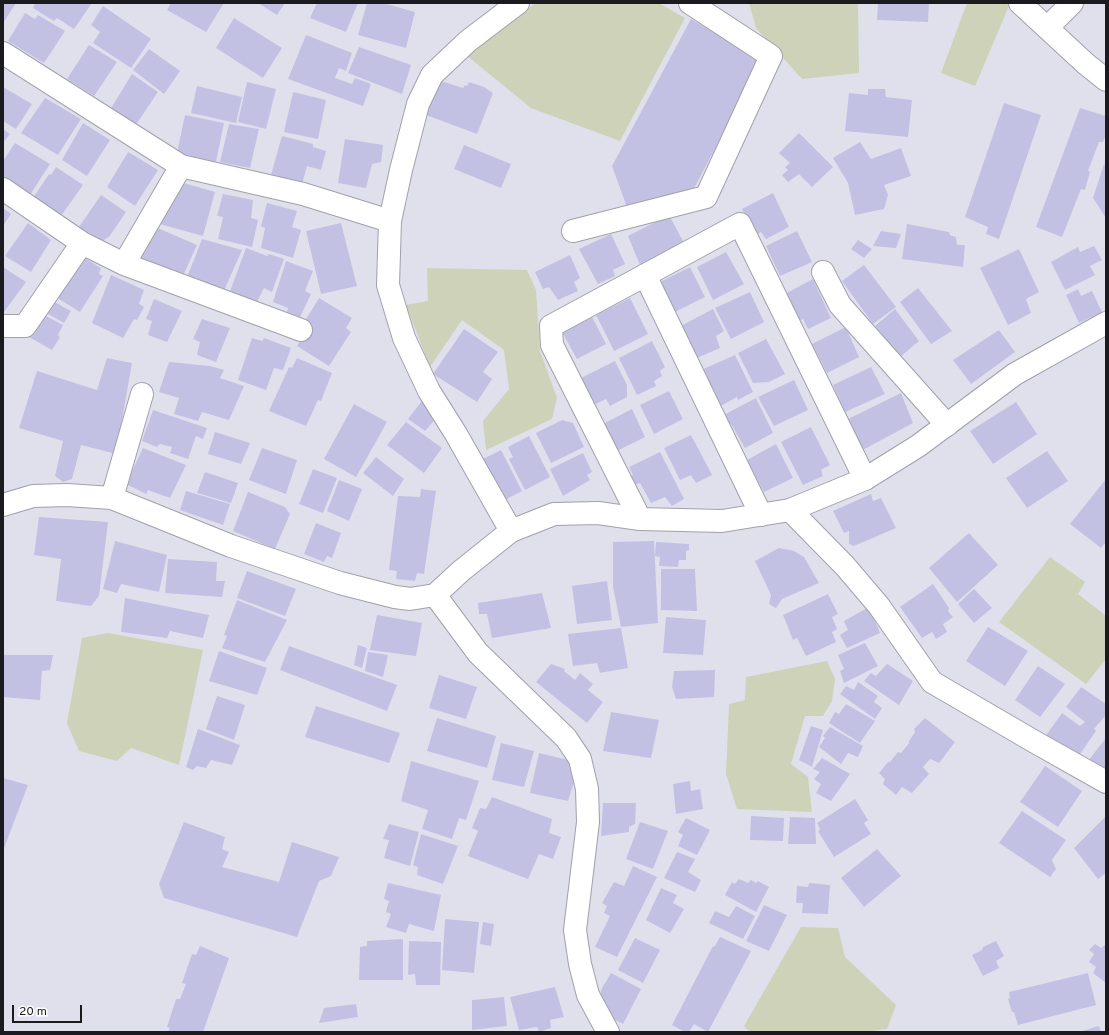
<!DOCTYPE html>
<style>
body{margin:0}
#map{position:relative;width:1109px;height:1035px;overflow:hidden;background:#e0e0ec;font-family:Overpass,sans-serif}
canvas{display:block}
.frame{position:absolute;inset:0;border:4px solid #1b1b1f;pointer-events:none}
.scale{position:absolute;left:12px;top:1005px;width:70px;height:18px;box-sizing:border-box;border:2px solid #1b1b1f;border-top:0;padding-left:5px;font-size:12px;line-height:14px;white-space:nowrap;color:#1b1b1f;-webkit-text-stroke:3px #fff;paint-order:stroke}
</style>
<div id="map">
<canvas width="1109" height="1035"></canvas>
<div class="frame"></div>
<div class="scale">20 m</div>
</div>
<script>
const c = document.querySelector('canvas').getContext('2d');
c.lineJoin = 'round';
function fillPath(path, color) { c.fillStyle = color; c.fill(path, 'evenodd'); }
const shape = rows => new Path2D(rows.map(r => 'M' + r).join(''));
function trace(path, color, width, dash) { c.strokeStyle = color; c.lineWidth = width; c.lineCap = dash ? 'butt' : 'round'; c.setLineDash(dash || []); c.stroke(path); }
const green = shape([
 [536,3,659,3,685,18,620,141,531,108,466,55],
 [749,3,858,3,859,73,802,79,756,28],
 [967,3,1006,3,1009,6,975,86,941,73],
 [427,268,527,270,536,290,540,351,557,398,552,419,486,450,483,421,509,389,504,350,462,320,430,367,406,305,428,301],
 [1050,557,1085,582,1078,594,1106,616,1106,659,1086,684,999,622],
 [108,633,203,650,179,765,131,748,117,761,79,751,67,723,82,638],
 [827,661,835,679,832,701,823,716,805,716,791,764,808,777,812,812,737,809,726,774,729,704,745,700,746,677],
 [801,927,838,928,845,957,896,1005,887,1029,862,1032,750,1032,744,1026]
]);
const building = shape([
 [3,3,16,3,3,23],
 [35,3,92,3,74,29,57,18,54,21,33,8],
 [171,3,224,3,206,32,167,10],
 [258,3,285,3,277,15],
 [317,3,358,3,346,32,310,18],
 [367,3,383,3,415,12,406,48,358,35],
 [878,3,929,3,928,22,877,20],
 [103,6,151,39,131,68,93,43,100,32,91,25],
 [25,13,35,19,38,15,65,31,44,63,8,41],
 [234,18,282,48,263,78,216,48],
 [691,19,762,60,691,194,628,210,612,166],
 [306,35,352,53,346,71,339,68,335,78,352,84,355,78,371,84,363,106,288,79],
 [89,45,117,62,94,96,67,79],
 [359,47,411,65,402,94,348,73],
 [149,49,180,71,164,94,133,70],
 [132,74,158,92,135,126,110,110],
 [441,81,463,88,465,85,467,86,469,82,484,87,493,93,477,134,426,115],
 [247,82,276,89,266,129,238,122],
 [197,86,242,97,236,123,191,113],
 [3,87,32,104,16,129,3,121],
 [868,89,885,89,886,97,912,100,908,137,845,131,849,93,868,95],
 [293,92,326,100,318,139,284,132],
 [45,98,81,119,58,155,21,133],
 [1004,103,1041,115,999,239,986,234,988,227,965,217],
 [1080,108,1106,116,1106,135,1103,142,1099,142,1088,171,1090,172,1085,190,1081,189,1062,237,1036,227],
 [185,115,224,123,216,162,177,153],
 [83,123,110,140,87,176,62,160],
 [229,124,259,129,250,168,220,162],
 [3,129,10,134,3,143],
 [799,133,833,167,812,187,799,174,788,182,782,175,788,170,785,167,790,163,779,153],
 [282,136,313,144,313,147,326,151,321,170,307,166,302,184,271,175],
 [345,139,383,145,381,162,372,164,366,188,338,183],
 [860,142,871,159,901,148,911,176,884,185,888,195,884,209,855,215,848,183,833,158],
 [15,143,50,164,30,195,3,178,3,161],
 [464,145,511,164,501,188,454,169],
 [128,152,158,170,135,206,107,187],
 [1104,164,1106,166,1106,218,1093,198],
 [56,167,83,185,61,216,33,198,49,174,51,175],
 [180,182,215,192,203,236,156,223],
 [773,193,789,227,766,239,761,232,756,235,742,209],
 [223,194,253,200,251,218,258,220,252,247,218,239,223,217,217,216],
 [101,195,126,212,109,237,102,241,79,227],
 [267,203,297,211,292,227,301,230,293,258,261,248,265,228,261,226],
 [3,208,11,214,3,226],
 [669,215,684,243,640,265,628,236],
 [28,223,51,240,31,272,5,256],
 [341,223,357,286,321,294,306,231],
 [907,224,949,232,950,235,956,237,957,245,965,245,963,267,902,259],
 [153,226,197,245,182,278,139,260],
 [797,231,812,262,780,276,766,246],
 [881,231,901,234,896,248,873,246],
 [611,234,625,264,613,270,615,276,598,284,579,249],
 [202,239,242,250,223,293,186,280],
 [858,240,872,249,864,258,851,249],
 [1094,246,1102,260,1090,266,1095,275,1065,290,1051,262,1078,247,1080,252],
 [246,248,267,256,269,254,284,259,272,292,264,288,256,304,229,294],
 [1019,249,1039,292,1026,299,1031,313,1008,325,980,268],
 [726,252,744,284,713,300,697,267],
 [570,255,580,278,574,282,578,291,558,300,549,287,543,289,535,272],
 [85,258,101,268,99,274,103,276,80,312,54,296],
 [286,261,313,271,305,291,311,294,300,317,287,312,288,308,273,302],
 [864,265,896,307,873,324,842,281],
 [3,267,26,282,4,312,3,311],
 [690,267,705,297,675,312,660,282],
 [111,275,144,290,139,304,144,307,137,320,134,319,123,338,92,323],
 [813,279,831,318,808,329,803,319,799,321,785,294],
 [918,288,952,331,931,344,900,302],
 [1078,289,1081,296,1092,291,1102,312,1079,323,1066,295],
 [750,292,764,322,731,339,715,308],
 [319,298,352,318,346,328,351,332,329,366,297,346,310,324,305,321],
 [630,298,648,334,614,351,596,315],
 [154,299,182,311,167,342,148,335,152,321,146,319],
 [51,300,71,311,64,323,43,311],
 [713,309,724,331,716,336,720,348,697,358,686,334,681,337,677,328],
 [895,309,919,341,900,357,875,326],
 [42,314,63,325,58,335,60,337,52,350,29,337],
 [591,315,606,344,577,359,561,330],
 [202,319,230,328,216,362,197,355,200,342,193,339],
 [846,327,859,357,827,373,812,344],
 [464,329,498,352,483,372,492,379,477,402,433,374],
 [999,330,1015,352,971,384,953,360],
 [252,338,262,341,264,338,291,348,283,370,274,368,266,390,238,380],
 [766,339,785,374,769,382,753,383,738,353],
 [652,341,665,367,660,371,662,376,654,381,656,386,637,395,619,358],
 [735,355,753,392,738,400,737,397,717,408,699,371],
 [107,358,132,363,116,454,81,445,72,479,63,482,55,476,63,441,19,428,37,371,97,390],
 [297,358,332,373,321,401,318,400,306,426,269,411,289,367,292,368],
 [615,361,627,385,627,397,610,406,606,399,592,406,579,379],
 [169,362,210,366,224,370,220,378,244,386,229,420,202,412,198,421,174,414,179,398,159,392],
 [871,367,885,394,845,412,833,385],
 [794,380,808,410,774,426,758,397],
 [669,391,683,419,654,434,640,405],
 [901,393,913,423,859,452,844,421],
 [424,398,437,417,425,431,408,419],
 [756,398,773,433,745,448,731,424,724,426,720,417],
 [1016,402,1037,434,993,464,970,431],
 [354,404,387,422,356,477,324,459],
 [632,409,645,437,615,452,601,425],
 [153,410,207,428,203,439,196,436,188,459,170,453,172,447,160,444,157,447,142,441],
 [562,420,573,423,584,447,551,463,536,433],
 [406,422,442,448,424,473,387,445],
 [811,427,830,465,821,470,823,476,803,485,781,442],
 [215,432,250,443,241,464,208,454],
 [691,435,712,475,696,483,691,475,680,480,664,448],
 [529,436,550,477,525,490,509,459,513,457,508,447],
 [776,444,793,478,764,492,747,460],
 [143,448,186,465,170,498,148,490,146,494,126,484],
 [262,448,297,460,286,494,249,480],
 [501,450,522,491,501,502,479,461],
 [1047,451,1068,481,1027,508,1006,478],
 [660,452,684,499,672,506,665,497,651,503,640,483,633,485,629,478,633,475,629,467],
 [583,453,592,472,587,475,590,480,563,496,550,469],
 [376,457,404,479,393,496,363,473],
 [313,469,337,478,323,513,299,504],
 [205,472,238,483,231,503,197,493],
 [1106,479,1106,542,1101,548,1070,524],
 [339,480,362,489,349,521,327,511],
 [421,489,436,491,424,574,417,573,415,581,396,579,397,571,389,570,398,496,420,497],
 [186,491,230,504,223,525,180,510],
 [248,492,285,507,290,514,275,549,233,531],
 [871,494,873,501,881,498,896,528,854,546,849,544,849,531,844,533,833,511],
 [39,517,108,522,99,596,91,606,56,601,61,559,34,555],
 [316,523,341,533,332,558,327,556,324,562,304,554],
 [969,533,998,565,957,602,929,568],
 [115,541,167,555,159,592,121,584,117,593,103,589],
 [654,541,658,623,621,627,613,587,613,542],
 [656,542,689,544,689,550,686,551,686,560,679,560,678,567,659,566,660,557,655,556],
 [779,548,794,551,804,557,819,583,782,599,776,608,769,604,771,595,755,561],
 [168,559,217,562,216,581,225,581,222,597,165,593],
 [661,569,695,569,697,611,661,610],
 [247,571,296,589,285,616,237,598],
 [607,581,612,620,577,624,572,586],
 [933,584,949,608,948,611,953,617,943,624,947,632,936,639,932,632,922,638,900,607],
 [974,589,992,608,974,623,958,604],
 [542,593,551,628,492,638,487,614,479,614,478,603],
 [828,594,838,614,832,617,837,629,832,632,836,642,806,656,797,638,793,640,783,615],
 [125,598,209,615,203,638,170,631,167,638,121,632],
 [237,600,287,620,265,662,222,648,227,636,224,635],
 [869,607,880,633,847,648,840,635,848,630,844,621],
 [377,615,422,623,416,656,370,650],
 [666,617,706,620,703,655,663,653],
 [988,627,1028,651,1005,686,966,661],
 [621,628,628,668,600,673,597,663,573,666,568,634],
 [865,643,878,666,844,683,840,671,844,669,838,655],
 [358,645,367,648,362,668,354,665],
 [289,646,397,685,387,711,280,670],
 [219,651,267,668,257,695,209,681],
 [368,652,388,655,383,677,365,671],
 [3,655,53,655,50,670,42,671,40,700,3,697],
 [551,664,565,669,564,671,575,680,580,673,593,684,588,690,603,702,587,723,536,682],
 [887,664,913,681,899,705,864,681,871,673,876,676],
 [1038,666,1065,684,1040,717,1015,700],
 [715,670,714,697,676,699,672,687,674,671],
 [439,675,477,687,466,719,429,708],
 [858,682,878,696,874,702,882,708,875,719,840,694,846,686,854,690],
 [1081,687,1106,704,1106,715,1094,729,1096,731,1076,760,1044,738,1062,713,1080,726,1085,722,1066,707],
 [217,696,245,705,234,740,206,729],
 [846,704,875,721,860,743,829,723,835,712,839,714],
 [316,706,400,733,389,763,305,737],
 [611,712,659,720,651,758,603,751],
 [437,718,496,736,487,768,427,751],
 [925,718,955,742,939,763,930,759,923,767,929,774,912,793,902,787,896,795,883,784,885,779,879,773,888,762,890,762,898,752,901,753,909,743,909,741,915,732,914,729],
 [811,726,823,730,812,767,799,760],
 [830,727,863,746,858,757,848,753,841,764,819,747,825,738,823,736],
 [198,729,240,745,232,765,211,760,206,768,197,766,193,770,186,767],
 [1106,738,1106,774,1088,761],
 [501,743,534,751,524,787,492,780],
 [539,753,568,760,574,781,568,801,530,793],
 [822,758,850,774,831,801,816,793,821,784,814,779,820,772,813,769],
 [411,761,479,781,466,820,459,818,452,839,422,829,428,810,401,801],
 [1045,766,1082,791,1058,827,1020,802],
 [3,778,28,785,3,851],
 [690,781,691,791,700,789,703,809,676,814,673,784],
 [492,797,552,819,549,833,561,837,553,859,539,854,528,879,468,856,478,831,472,828,480,808,486,809],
 [855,799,868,820,864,823,871,834,834,857,818,831,820,829,817,823],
 [603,803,636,803,635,824,629,827,629,832,601,836],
 [1022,811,1066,840,1052,860,1056,869,1050,877,999,843],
 [751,816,784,818,783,841,750,840],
 [1106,816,1106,873,1098,879,1074,848],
 [790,817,815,818,816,844,788,844],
 [686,818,710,830,697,855,678,846,683,835,678,832],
 [184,822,225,837,222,849,229,852,222,867,279,882,292,842,339,857,331,876,319,881,297,937,164,898,159,884],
 [640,822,668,831,653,869,626,859],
 [389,824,419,832,410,866,384,858,389,840,383,839],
 [421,834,458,846,443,884,417,875,418,867,413,865],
 [877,849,901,876,864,907,841,878],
 [677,852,695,859,688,872,701,880,695,892,664,878],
 [633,866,657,877,617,957,595,947,610,916,604,913,607,906,602,903,614,882,624,886],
 [739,879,748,883,751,880,756,883,758,881,769,887,756,912,725,895,732,882,735,884],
 [388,883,441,895,434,931,409,924,406,933,386,927,391,914,386,912,389,901,384,899],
 [809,883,830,885,828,914,802,913,803,903,796,903,797,886,808,887],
 [661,888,677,895,673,903,684,909,670,933,646,920],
 [764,905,787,915,769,951,746,941],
 [736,906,755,916,743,939,709,923,715,911,729,917],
 [445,919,479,922,474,973,442,970],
 [483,922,494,924,491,946,480,944],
 [720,937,751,951,708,1032,694,1024,689,1032,685,1032,672,1025,713,946,714,947],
 [635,938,660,950,643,983,618,970],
 [403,939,403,980,359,980,360,947,367,946,367,941],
 [409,941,441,942,440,985,416,985,415,974,408,975],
 [996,941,1004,956,996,961,999,968,983,976,972,955,982,950,983,947],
 [1095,944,1101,948,1106,944,1106,983,1093,973,1096,967,1089,962,1094,954,1089,950],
 [200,946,229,958,203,1032,168,1032,170,1028,167,1027,176,999,180,999,186,984,182,983,192,954,196,955],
 [611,973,641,989,623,1024,602,1013,600,1005,601,990],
 [1088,973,1096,1005,1018,1025,1014,1012,1012,1012,1008,999,1010,998,1009,992],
 [555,987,564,1017,550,1020,551,1028,539,1032,537,1027,519,1030,510,997],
 [504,997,507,1026,472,1030,472,1000],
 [356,1004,358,1017,319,1023,324,1008],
 [1099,1026,1101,1032,1079,1032]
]);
const minor = shape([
 [1020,3,1086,64,1106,80],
 [1047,28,1072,3],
 [3,53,181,166,303,194,390,221],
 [181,166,124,264,301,330],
 [3,189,82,243,25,326,3,326],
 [573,231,706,197,771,56,690,3],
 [82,243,124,264],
 [823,272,840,305,947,425],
 [645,275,761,515],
 [112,498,142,394],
 [790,510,845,566,879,606,932,682,1035,742,1106,782],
 [640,519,552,345,551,326,740,224,865,479],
 [511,531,456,434,429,391,404,338,388,285,390,221,401,170,418,104,432,75,468,41,518,3],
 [435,595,478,653,566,738,580,759,587,789,588,822,575,930,580,964,588,995,608,1032]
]);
const tertiary = shape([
 [3,505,33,496,67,495,112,498,231,546,340,583,395,597,410,599,435,595,461,571,511,531,554,514,598,513,640,519,722,521,790,510,865,479,918,446,1015,374,1106,323]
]);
fillPath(green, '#cdd2b8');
fillPath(building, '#c2c1e4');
trace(minor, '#a1a0ac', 24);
trace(tertiary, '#a1a0ac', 24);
trace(minor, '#fff', 22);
trace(tertiary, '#fff', 22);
</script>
